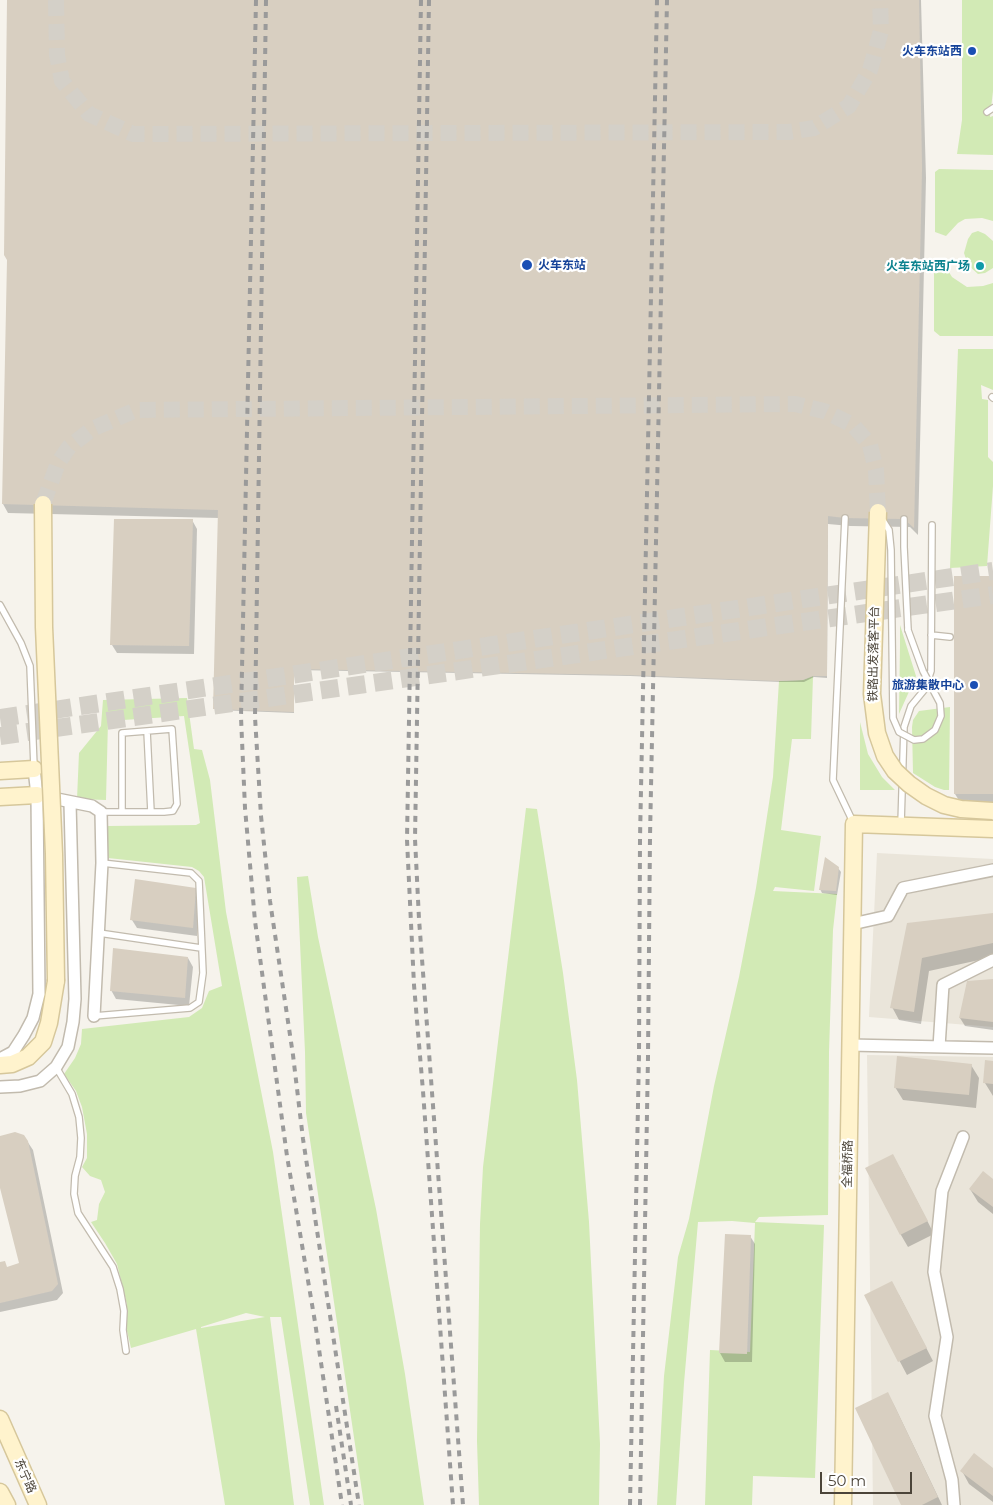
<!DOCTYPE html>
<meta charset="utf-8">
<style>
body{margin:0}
#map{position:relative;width:993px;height:1505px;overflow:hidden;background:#f6f3ec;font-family:Montserrat,sans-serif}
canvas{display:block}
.scale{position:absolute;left:820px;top:1472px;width:92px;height:22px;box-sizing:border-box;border:2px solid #4b4439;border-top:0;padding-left:6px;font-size:15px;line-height:18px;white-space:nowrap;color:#4b4439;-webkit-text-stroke:4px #fff;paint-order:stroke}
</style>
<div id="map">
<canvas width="993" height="1505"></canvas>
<div class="scale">50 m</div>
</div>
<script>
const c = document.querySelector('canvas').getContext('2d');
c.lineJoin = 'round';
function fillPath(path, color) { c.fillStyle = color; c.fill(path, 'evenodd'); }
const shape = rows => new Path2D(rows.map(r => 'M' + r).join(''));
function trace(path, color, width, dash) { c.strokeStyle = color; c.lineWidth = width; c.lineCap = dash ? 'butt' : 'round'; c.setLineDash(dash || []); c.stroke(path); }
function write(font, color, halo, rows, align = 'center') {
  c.font = font + ' Montserrat,"Noto Sans SC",sans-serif'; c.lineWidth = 4.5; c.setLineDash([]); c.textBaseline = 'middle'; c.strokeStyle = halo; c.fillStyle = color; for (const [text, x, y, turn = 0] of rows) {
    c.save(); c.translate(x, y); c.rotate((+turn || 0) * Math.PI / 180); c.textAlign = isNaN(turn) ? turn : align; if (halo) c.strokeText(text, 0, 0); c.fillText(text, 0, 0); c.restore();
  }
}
const residential = shape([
 [877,853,993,859,993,1027,869,1017],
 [867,1055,993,1057,993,1505,873,1505]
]);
const green = shape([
 [962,0,993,0,993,91,990,117,993,116,993,155,957,154,962,120],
 [939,169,993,170,993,221,982,218,965,219,958,223,946,236,935,232,935,172],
 [978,231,985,234,993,241,993,268,985,273,978,274,968,265,964,253,968,239,972,233],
 [947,269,952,277,967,287,983,286,993,283,993,336,940,336,934,331,934,271],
 [958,349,993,349,993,390,981,385,982,399,988,400,988,457,993,462,993,486,987,566,950,568],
 [900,625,916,676,899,714,900,646],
 [813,676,811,739,792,739,781,830,821,836,814,891,775,887,773,891,837,894,833,930,829,1052,828,1215,759,1217,755,1222,824,1225,815,1478,753,1476,752,1505,705,1505,710,1350,750,1352,755,1223,732,1221,698,1222,684,1383,676,1505,657,1505,664,1376,678,1257,689,1219,714,1086,739,977,756,888,773,777,779,681,803,680],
 [187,698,194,749,202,750,210,780,226,912,273,1152,324,1505,310,1505,281,1317,270,1317,294,1505,225,1505,196,1329,131,1348,127,1331,127,1305,117,1264,105,1243,91,1222,97,1220,99,1204,105,1192,101,1180,90,1176,82,1167,87,1158,87,1134,82,1107,76,1091,64,1074,75,1058,81,1044,82,1029,189,1017,202,1008,209,991,222,986,204,877,199,871,192,867,108,858,108,826,196,825,200,823,184,716,108,721,106,800,77,799,79,753,101,726,103,700],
 [246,1313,265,1317,201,1328,201,1327],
 [950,707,949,790,944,790,935,787,913,773,912,727,913,720,919,711],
 [860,722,868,754,882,777,895,790,860,790],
 [526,808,537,809,563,973,577,1080,589,1222,600,1444,599,1505,479,1505,477,1441,480,1224,483,1167],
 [308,876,318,937,376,1209,405,1374,424,1505,364,1505,306,1113,305,1052,297,877]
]);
const shadow = shape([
 [9,0,921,0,926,178,918,535,910,527,850,526,828,524,827,678,814,677,804,682,780,682,630,676,294,670,294,713,216,710,219,518,8,513,3,504,8,260],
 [192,520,197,529,194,654,117,653,112,645],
 [993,577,993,802,960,802,955,794],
 [838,868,841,872,837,895,822,893,820,889],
 [196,889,201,897,197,936,137,928,132,920],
 [993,914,993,957,929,971,921,1024,899,1020,892,1007,908,924],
 [188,958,193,967,189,1006,116,999,111,990],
 [993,980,993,1030,965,1026,960,1018],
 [993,1062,993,1096,985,1083],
 [971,1065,979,1078,976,1108,903,1100,895,1087],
 [0,1137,27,1141,33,1150,63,1293,57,1300,0,1312,0,1263,7,1268,21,1264,1,1188,0,1188],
 [900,1168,934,1234,908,1247,901,1235],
 [993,1181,993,1214,978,1202,970,1189],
 [750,1236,755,1244,752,1362,725,1362,720,1353],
 [899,1295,933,1361,907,1375,865,1296],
 [888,1394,895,1407,942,1505,902,1505],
 [993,1469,993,1502,969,1484,962,1471]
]);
const building = shape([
 [7,0,919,0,922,168,914,528,904,519,845,518,828,516,827,676,813,676,803,680,779,681,628,675,294,669,294,712,213,709,218,510,2,504,7,260,4,255],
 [114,519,193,519,189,646,110,645],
 [954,576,993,576,993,794,954,794],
 [825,857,839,867,836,891,819,890],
 [135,879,196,888,193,928,130,920],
 [993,913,993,943,922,958,914,1012,890,1008,907,923],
 [113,948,188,957,185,998,110,991],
 [993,979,993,1022,959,1018,967,981],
 [897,1056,972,1064,969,1095,894,1088],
 [985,1060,993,1061,993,1084,983,1083],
 [15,1132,24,1135,28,1141,58,1284,52,1291,0,1303,0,1262,5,1261,7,1267,19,1263,0,1188,0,1136],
 [893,1154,928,1221,900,1235,865,1168],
 [983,1171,993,1179,993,1207,969,1189],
 [725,1234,751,1235,747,1354,719,1353],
 [892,1281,927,1348,898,1362,864,1295],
 [888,1392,938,1497,922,1505,901,1505,855,1408],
 [974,1453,993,1468,993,1496,960,1471]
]);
const secondaryTunnel = shape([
 [56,0,57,55,62,81,89,114,133,134,789,132,814,128,849,106,870,70,881,31,880,0],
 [43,504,58,463,69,447,92,429,136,410,795,404,824,411,853,425,870,445,876,470,878,512]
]);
const primaryTunnel = shape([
 [0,718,993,571],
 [0,736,993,595]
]);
const lane = shape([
 [987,112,993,108],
 [992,397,993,398],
 [845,518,833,780,853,822],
 [904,519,904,547,908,630],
 [0,605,21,643,30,666,34,767],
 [931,635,950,637],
 [147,731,151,812],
 [101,812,164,812,173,811,177,804,172,729,122,733,122,812],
 [901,824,904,727,911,706,925,689,931,671,932,525],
 [99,933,201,948],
 [94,1016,190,1008,199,1002,203,973,199,881,191,873,102,863],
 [56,1067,72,1094,79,1117,81,1138,80,1157,75,1176,74,1194,78,1213,113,1267,120,1289,124,1311,123,1330,126,1351]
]);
const street = shape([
 [47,797,92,806,101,812,102,863,94,1016],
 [852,924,888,916,903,888,993,870],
 [849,1045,993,1048],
 [939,1047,943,985,993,960],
 [0,1059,13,1052,24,1035,33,1018,39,994,37,795,34,769],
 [0,1087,20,1086,40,1081,56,1067,68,1047,73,1022,75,999,70,803],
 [954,1505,952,1480,935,1416,947,1337,934,1272,942,1191,963,1137]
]);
const secondary = shape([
 [0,771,34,769],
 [0,797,37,795],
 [0,1065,12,1064,28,1057,43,1042,49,1023,56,981],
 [0,1419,38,1505],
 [0,1492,7,1505],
 [843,1505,854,824,993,829]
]);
const rail = shape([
 [256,0,241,717,245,808,255,921,287,1156,315,1322,342,1505],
 [266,0,255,717,261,816,270,901,293,1055,303,1139,359,1505],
 [421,0,407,840,414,985,423,1091,453,1505],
 [429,0,415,839,419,919,463,1505],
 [336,1406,351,1505],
 [630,1505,639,1055,640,839,657,0],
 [640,1505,648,1057,650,837,667,0]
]);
const laneBridge = shape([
 [882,519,889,530,891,550,893,718,899,732,914,740,923,739,935,730,941,716,940,703,923,671,908,630]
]);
const secondaryBridge = shape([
 [43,504,44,627,54,854,56,981],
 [878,512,872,694,877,733,885,756,895,771,909,784,926,796,944,805,961,809,993,811]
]);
const markers = [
 [972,51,5,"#1a4fb4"],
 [527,265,6,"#1a4fb4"],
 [980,266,5,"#0f9aa8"],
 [974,685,5,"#1a4fb4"]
];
const transitNames = [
 ["火车东站西",962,51],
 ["火车东站",538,265,"left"],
 ["旅游集散中心",964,685]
];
const cultureNames = [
 ["火车东站西广场",970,266]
];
const streetNames = [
 ["铁路出发落客平台",874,654,-89],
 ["全福桥路",848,1164,-89],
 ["东宁路",25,1476,66]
];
fillPath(residential, '#eae5da');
fillPath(green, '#d2eab5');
fillPath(shadow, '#0003');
fillPath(building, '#d8cfc1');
trace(secondaryTunnel, '#d4d0c8', 16, [16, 8]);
trace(primaryTunnel, '#d4d0c8', 18, [18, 9]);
trace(lane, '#c2bbae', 8);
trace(street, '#c2bbae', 14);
trace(secondary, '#d6c79b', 19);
trace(lane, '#fff', 5.5);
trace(street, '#fff', 11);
trace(secondary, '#fff3cd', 16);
trace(rail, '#9a9a9a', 4, [6, 6]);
trace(laneBridge, '#c2bbae', 8, []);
trace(secondaryBridge, '#d6c79b', 19, []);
trace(laneBridge, '#fff', 5.5);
trace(secondaryBridge, '#fff3cd', 16);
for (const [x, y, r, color] of markers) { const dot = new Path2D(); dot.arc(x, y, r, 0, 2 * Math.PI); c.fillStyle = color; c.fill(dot); trace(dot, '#fff', 2); }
write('bold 12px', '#164399', '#fff', transitNames, 'right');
write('bold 12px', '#0d838f', '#fff', cultureNames, 'right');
write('12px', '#4b4439', '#fff', streetNames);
</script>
